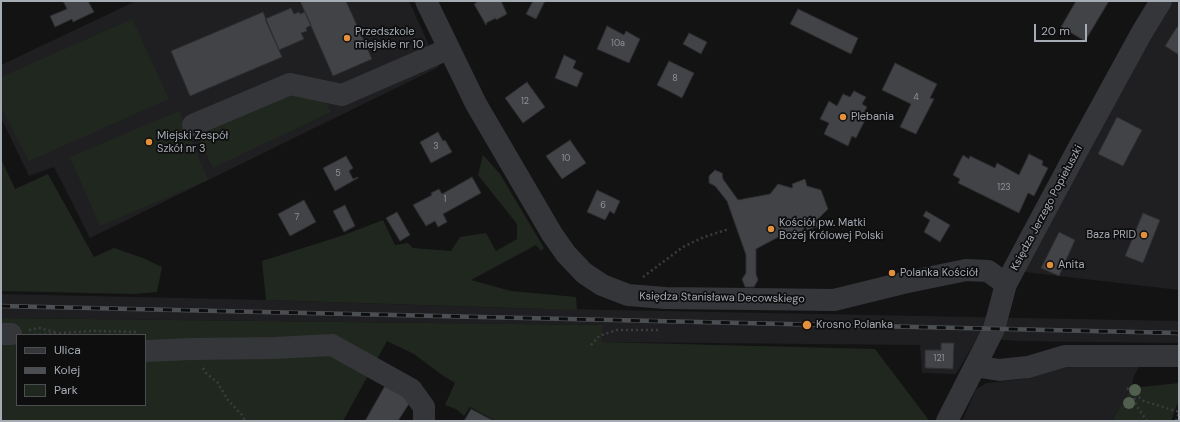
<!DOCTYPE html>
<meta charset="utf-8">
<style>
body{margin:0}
#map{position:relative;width:1180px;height:422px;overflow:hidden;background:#131314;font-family:"DM Sans",sans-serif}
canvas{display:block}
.frame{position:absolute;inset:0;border:2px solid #a6acb4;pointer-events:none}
.legend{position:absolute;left:16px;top:334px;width:130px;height:72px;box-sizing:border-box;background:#0e0e0f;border:1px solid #4b4d51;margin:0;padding:5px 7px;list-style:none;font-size:12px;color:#a6acb4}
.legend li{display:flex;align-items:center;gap:8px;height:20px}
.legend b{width:20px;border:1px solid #4b4d51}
.scale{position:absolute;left:1034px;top:24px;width:53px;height:18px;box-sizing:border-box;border:2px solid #a6acb4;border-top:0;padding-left:5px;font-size:12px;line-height:14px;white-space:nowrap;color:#a6acb4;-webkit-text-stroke:3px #0e0e0f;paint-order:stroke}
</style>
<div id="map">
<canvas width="1180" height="422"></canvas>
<div class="frame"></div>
<ul class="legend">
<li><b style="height:5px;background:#343639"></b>Ulica</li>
<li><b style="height:5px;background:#4b4e52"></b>Kolej</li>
<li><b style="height:11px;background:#20271f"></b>Park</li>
</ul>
<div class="scale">20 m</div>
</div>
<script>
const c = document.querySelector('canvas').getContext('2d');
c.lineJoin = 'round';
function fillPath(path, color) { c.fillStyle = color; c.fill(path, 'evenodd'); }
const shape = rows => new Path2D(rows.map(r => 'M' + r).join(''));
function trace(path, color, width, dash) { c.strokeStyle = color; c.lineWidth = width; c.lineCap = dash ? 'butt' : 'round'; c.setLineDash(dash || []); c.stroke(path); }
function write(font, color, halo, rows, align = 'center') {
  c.font = font + ' "DM Sans",sans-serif'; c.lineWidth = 3.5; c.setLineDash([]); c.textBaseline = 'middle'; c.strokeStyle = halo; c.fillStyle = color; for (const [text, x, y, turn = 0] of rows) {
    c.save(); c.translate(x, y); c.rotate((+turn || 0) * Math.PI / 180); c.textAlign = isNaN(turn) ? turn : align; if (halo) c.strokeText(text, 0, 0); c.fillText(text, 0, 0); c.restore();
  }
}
const built = shape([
 [136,1,409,1,439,67,90,238,54,167,29,176,1,118,1,65],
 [1161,1,1179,1,1179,290,1016,271],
 [1,294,266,300,509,308,1179,321,1179,343,1020,341,977,338,956,374,922,373,920,345,602,342,603,325,1,318],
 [1060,364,1140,365,1134,376,1131,388,1112,421,962,421,976,389,987,383,1024,379]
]);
const green = shape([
 [132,19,169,99,29,161,1,107,1,77],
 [290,90,324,99,331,112,213,168,195,131],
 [179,111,208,180,100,226,70,157],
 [483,155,500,174,544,248,541,251,536,245,471,280,511,291,576,297,577,310,266,300,262,261,344,235,383,220,395,245,408,243,413,248,451,251,460,237,486,233,496,251,517,239,517,224,478,175],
 [1,159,15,189,48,174,94,257,114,248,143,258,162,267,157,292,134,294,1,291],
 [1,318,603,325,602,342,875,349,928,419,927,421,496,421,470,407,464,416,456,409,445,405,455,383,442,375,414,354,387,341,343,421,1,421],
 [17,335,145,335,145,405,17,405],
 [1179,383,1179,400,1171,421,1112,421,1131,388]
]);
const building = shape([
 [63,1,88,1,94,12,73,22,72,19,55,27,50,16,67,9,63,1],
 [300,1,346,1,372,59,333,76,300,1],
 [479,1,501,1,507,14,496,20,496,18,486,23,487,24,486,25,474,4,479,1],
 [533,1,545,1,536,19,526,14,533,1],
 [1076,1,1109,1,1085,41,1061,27,1076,1],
 [291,8,294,14,299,12,300,14,305,12,311,25,306,28,307,31,301,33,304,39,279,50,265,19,291,8],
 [798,9,858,38,851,54,790,24,798,9],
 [263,12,282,57,190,96,171,51,263,12],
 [607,26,624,35,626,31,640,39,629,63,597,49,607,26],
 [1177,27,1179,29,1179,55,1165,46,1177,27],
 [689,33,707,42,701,54,683,44,689,33],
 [564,55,576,61,573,68,583,73,577,87,555,78,564,55],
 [669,61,694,73,682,98,657,85,669,61],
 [895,63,937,84,930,98,934,99,916,134,900,127,911,104,882,90,895,63],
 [527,82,545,107,523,123,505,98,527,82],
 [854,91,866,97,862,104,867,107,862,116,866,118,856,138,852,136,848,146,824,134,829,123,820,119,829,101,837,106,843,94,850,97,854,91],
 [1117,117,1142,130,1123,166,1098,154,1117,117],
 [438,132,443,141,445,140,452,152,431,163,420,142,438,132],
 [570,140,586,163,562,179,546,156,570,140],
 [1029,154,1043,161,1042,165,1048,168,1034,196,1028,193,1019,213,958,183,960,179,953,175,963,155,969,159,970,156,995,168,997,163,1019,175,1029,154],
 [346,156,353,168,349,171,353,179,358,177,358,178,335,191,323,168,346,156],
 [715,170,722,173,723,179,738,200,770,194,778,184,792,188,793,187,792,184,805,179,807,186,821,190,828,209,817,220,820,226,807,230,806,227,805,227,797,238,784,234,756,249,756,274,758,280,754,287,745,287,742,279,746,273,746,255,727,201,715,186,709,183,709,176,715,170],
 [472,177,481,193,443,214,447,222,438,227,435,221,426,226,413,205,432,195,431,193,439,189,442,194,472,177],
 [597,190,620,201,614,214,610,211,605,220,587,212,597,190],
 [304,200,316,222,290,236,278,214,304,200],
 [345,205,355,226,344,232,333,211,345,205],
 [926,211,950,225,940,242,924,232,930,220,923,216,926,211],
 [397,212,410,235,400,241,386,218,397,212],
 [1143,213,1160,220,1143,263,1125,256,1143,213],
 [1059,232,1075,240,1059,276,1041,268,1059,232],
 [941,343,954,343,953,369,925,368,925,350,941,350,941,343],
 [386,384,412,399,398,421,365,421,386,384],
 [471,409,494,421,464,421,471,409]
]);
const path = shape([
 [643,277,683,247,704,237,729,229],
 [29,330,39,328,55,332],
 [29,335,93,331,138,332],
 [591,345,599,336,617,330,659,330],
 [203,368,206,373,218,383,227,399,242,415,245,421],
 [1127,388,1144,401,1179,412],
 [1133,393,1136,405,1147,421],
 [1176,421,1179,413]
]);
const minor = shape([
 [426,1,476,104,552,234,566,254,584,273,602,285,628,295,665,298,834,300,903,283,966,270,988,271,1006,284],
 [193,125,290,84,342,95,448,49],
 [1,334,11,334],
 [145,351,191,349,274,348,332,345,411,389,424,407,424,421],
 [975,366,999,370,1028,367,1065,356,1179,356],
 [947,421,994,329,1006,284,1077,151,1141,34,1161,1]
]);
const rail = shape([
 [1,306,1179,333]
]);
const trees = [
 [1135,390],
 [1129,403]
];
const markers = [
 [347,38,4,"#e3903d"],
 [843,117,4,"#e3903d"],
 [149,142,4,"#e3903d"],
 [771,229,4,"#e3903d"],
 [1144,235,4,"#e3903d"],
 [1050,265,4,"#e3903d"],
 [892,273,4,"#e3903d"],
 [807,325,5,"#e3903d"]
];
const numberNames = [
 ["10a",618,44],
 ["8",675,79],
 ["4",916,98],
 ["12",525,102],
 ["3",436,147],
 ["10",566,159],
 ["5",338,174],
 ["123",1004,188],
 ["1",445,200],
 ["6",603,206],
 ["7",297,218],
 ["121",939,359]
];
const poiNames = [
 ["Przedszkole",355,32],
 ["miejskie nr 10",355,45],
 ["Plebania",851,117],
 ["Miejski Zespół",157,136],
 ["Szkół nr 3",157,149],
 ["Kościół pw. Matki",779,223],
 ["Bożej Królowej Polski",779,236],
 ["Baza PRID",1136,235,"right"],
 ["Anita",1058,265],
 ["Polanka Kościół",900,273],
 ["Krosno Polanka",816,325]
];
const streetNames = [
 ["Księdza Jerzego Popiełuszki",1047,208,-62],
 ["Księdza Stanisława Decowskiego",722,298,1]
];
fillPath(built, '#1f1f21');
fillPath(green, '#20271f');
fillPath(building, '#424347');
trace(building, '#2d2e30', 1);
trace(path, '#3a3d40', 2.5, [2, 3]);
trace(minor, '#343639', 22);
trace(rail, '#4b4e52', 4.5);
trace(rail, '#0e0e0f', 3, [9]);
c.fillStyle = '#505f4e';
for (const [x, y] of trees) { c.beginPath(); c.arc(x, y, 6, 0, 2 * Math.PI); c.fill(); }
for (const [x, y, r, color] of markers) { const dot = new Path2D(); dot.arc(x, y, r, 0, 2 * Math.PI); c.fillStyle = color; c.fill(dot); trace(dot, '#0e0e0f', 1.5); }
write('9px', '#8d9299', null, numberNames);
write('11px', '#a6acb4', '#0e0e0f', poiNames, 'left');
write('11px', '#a6acb4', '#0e0e0f', streetNames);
</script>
